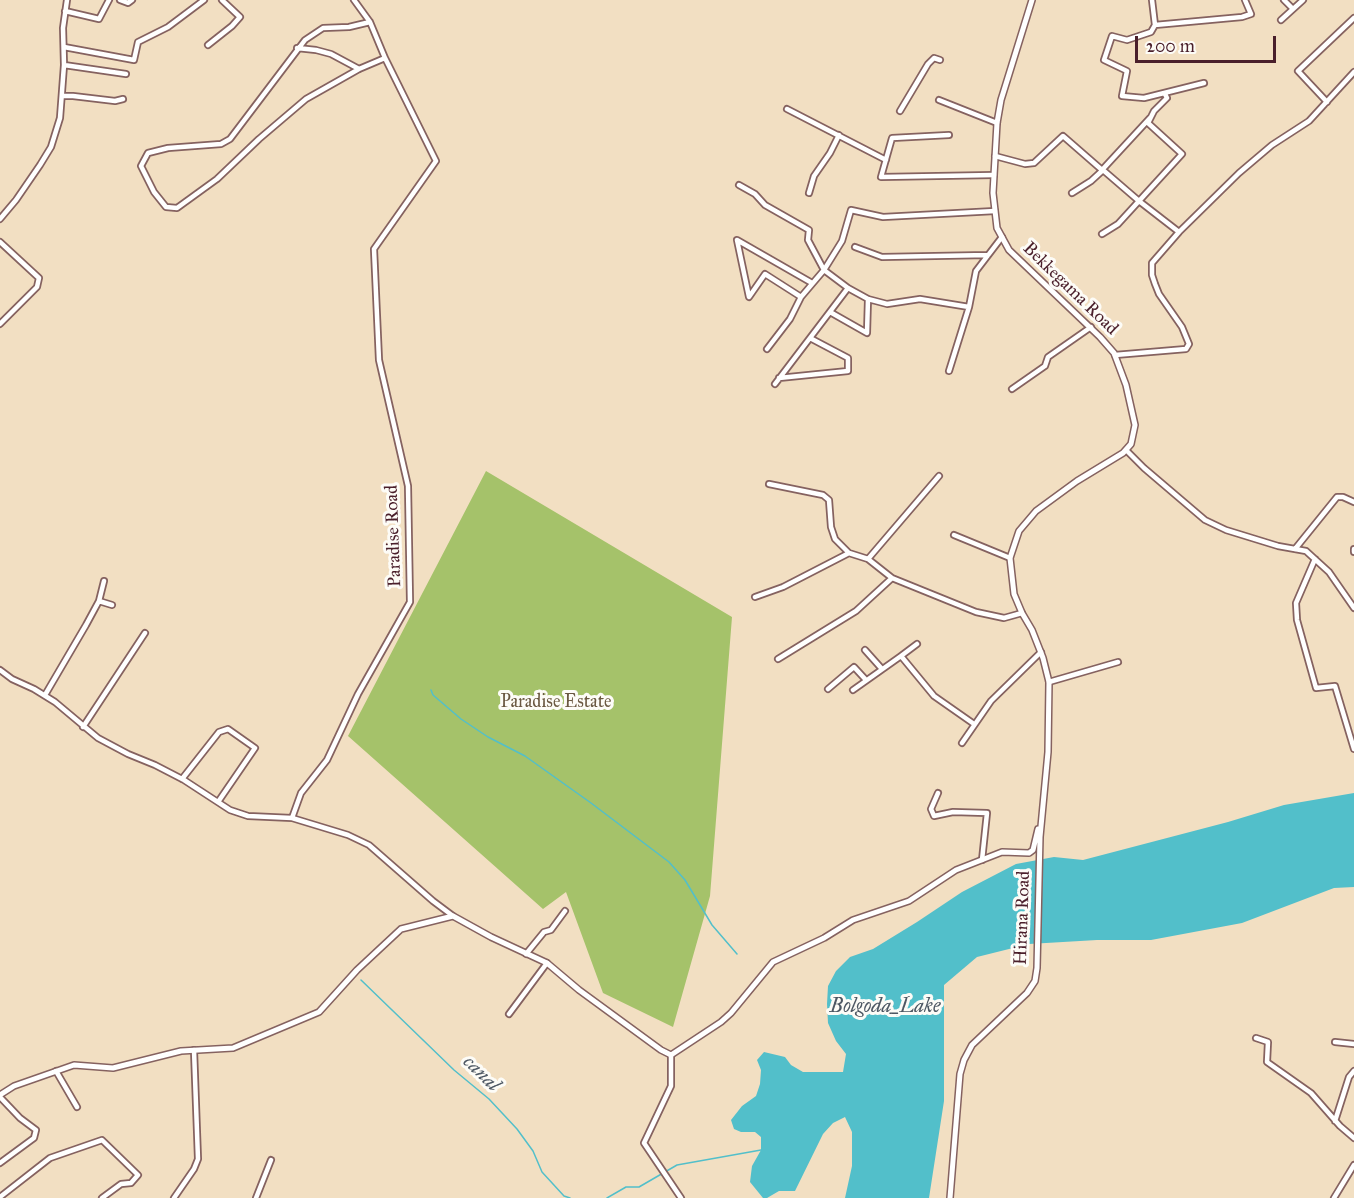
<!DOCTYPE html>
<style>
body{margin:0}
#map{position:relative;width:1354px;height:1198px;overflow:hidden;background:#f2dfc2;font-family:"IM FELL Great Primer",serif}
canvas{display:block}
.scale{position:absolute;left:1135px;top:36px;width:141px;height:27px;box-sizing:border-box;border:3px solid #4a1f2b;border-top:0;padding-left:8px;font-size:18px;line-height:21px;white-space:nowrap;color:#4a1f2b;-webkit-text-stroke:4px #fdfcf7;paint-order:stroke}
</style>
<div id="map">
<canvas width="1354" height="1198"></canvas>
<div class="scale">200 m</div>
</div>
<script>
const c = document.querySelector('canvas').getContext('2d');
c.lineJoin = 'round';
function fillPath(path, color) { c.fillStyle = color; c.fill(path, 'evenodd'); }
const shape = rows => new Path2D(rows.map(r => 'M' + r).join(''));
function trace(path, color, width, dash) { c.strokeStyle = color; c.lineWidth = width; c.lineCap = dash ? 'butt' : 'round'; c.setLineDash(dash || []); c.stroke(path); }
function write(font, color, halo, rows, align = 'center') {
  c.font = font + ' "IM FELL Great Primer",serif'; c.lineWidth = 6; c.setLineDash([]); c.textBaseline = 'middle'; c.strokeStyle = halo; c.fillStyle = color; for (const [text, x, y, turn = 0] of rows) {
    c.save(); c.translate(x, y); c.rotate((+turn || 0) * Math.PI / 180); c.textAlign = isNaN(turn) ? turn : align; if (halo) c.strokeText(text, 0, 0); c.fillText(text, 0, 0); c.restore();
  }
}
const green = shape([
 [486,471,732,617,710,896,673,1027,603,993,566,892,543,909,348,736]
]);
const water = shape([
 [1354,793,1354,887,1334,888,1242,923,1151,940,1097,940,1029,944,977,957,944,985,944,1101,929,1198,845,1198,852,1166,852,1132,845,1117,833,1123,823,1134,795,1191,779,1191,767,1198,763,1198,750,1182,752,1166,761,1150,761,1137,755,1132,741,1132,734,1129,731,1120,742,1106,756,1096,760,1084,761,1070,757,1060,764,1052,785,1057,791,1065,803,1072,843,1072,846,1054,836,1041,828,1023,827,1004,828,986,836,971,850,957,873,949,917,922,962,892,1016,864,1054,857,1083,860,1228,822,1284,805]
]);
const stream = shape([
 [431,690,433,695,461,719,488,737,525,756,591,803,669,862,685,880,712,925,737,954],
 [361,980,454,1070,489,1099,517,1129,533,1151,542,1172,564,1196,570,1198],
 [607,1198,626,1187,639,1187,677,1165,761,1150]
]);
const minor = shape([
 [120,0,128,3,132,0],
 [354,0,370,22,385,58,436,161,374,249,379,360,408,486,410,602,358,694,327,760,301,793,292,818,348,835,369,845,433,901,453,916],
 [1152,0,1155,25,1151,32,1127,40,1112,36,1104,60,1127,71,1122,96,1144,98,1204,83],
 [1284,0,1293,9],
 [65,11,99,19,109,0],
 [1281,20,1303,0],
 [370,22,349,27,323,28,305,40,230,139,221,144,168,148,148,153,141,166,154,192,166,207,177,208,217,179,259,139,306,99,359,69,385,58],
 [1155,25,1242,17,1251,14,1245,0],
 [208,45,232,26,240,17,222,0],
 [64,47,134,60,138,42,168,27,204,0],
 [297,48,316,50,331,54,359,69],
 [64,65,126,74],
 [63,96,73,96,115,101,123,99],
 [939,100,997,123],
 [1327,102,1298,71,1354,18],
 [787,109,886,160],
 [900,111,928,64,934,58,940,60],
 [949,135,892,138,881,177,994,175],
 [995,156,1025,164,1034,163,1063,136,1102,170,1150,118],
 [739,185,755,194,765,205,809,230,808,240,824,270,848,288,868,299,887,304,920,299,969,307],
 [809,193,814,176,830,153,839,135],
 [1072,193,1091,181,1103,170,1139,201,1179,232],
 [0,219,16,200,40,165,51,147,60,118,64,65,63,28,67,0],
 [1102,234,1118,224,1182,154,1148,123,1154,111,1167,98,1165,94],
 [0,242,39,278,37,287,0,324],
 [855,247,882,257,988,255],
 [801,297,765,274,749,297,737,240,812,283],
 [830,312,867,333,868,299],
 [767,349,790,319,801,297,824,270,842,241,851,210,883,217,995,211],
 [1115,355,1186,349,1189,344,1182,327,1159,294,1155,284,1152,275,1152,263,1179,232,1239,173,1272,145,1309,121,1354,72],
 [949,371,969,307,976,271,1002,237],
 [779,378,848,371,848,358,810,338],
 [775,384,848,288],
 [1012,389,1045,366,1048,357,1091,327],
 [1126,450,1144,468,1205,520,1226,530,1278,546,1306,551,1329,572,1354,608],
 [769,484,823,495,829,500,831,527,835,539,849,553],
 [954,535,1010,558],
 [1295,549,1337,497,1343,497,1354,502],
 [1354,549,1354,552],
 [868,559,939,476],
 [1315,559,1296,603,1297,620,1316,688,1335,686,1354,749],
 [755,597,783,587,849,553,868,559,892,578,976,612,1004,618,1022,613],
 [99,601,112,605],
 [917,644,901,656,934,696,974,724],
 [865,650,882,669],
 [778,659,856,611,892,578],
 [0,670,12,679,34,689,55,702,98,738,128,754,155,765,184,780,230,810,248,816,292,818],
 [1049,682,1118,662],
 [828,689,854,667,866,680],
 [853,690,901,656],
 [45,695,86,625,99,601,104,581],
 [83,727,145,633],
 [962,743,991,701,1041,652],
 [182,779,219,732,228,729,255,748,218,802],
 [938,793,931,809,934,816,953,812,987,813,982,860],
 [526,954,544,932,551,930,565,911],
 [509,1014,547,963],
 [1256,1038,1268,1042,1267,1062,1311,1093,1340,1126,1354,1138],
 [1335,1042,1354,1044],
 [671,1055,671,1086,644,1143,681,1198],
 [56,1071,77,1107],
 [0,1097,20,1118,36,1130,34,1138,0,1163],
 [1335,1121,1349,1077,1354,1071],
 [0,1197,50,1158,102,1140,138,1175,131,1183,121,1184,102,1198],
 [174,1198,194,1169,198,1159,194,1050],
 [256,1198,271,1160],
 [1334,1198,1354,1165]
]);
const tertiary = shape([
 [0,1095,14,1086,74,1065,113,1068,181,1051,233,1048,319,1012,357,970,401,929,453,916,491,937,547,963,579,990,661,1050,671,1055,721,1022,731,1013,773,962,824,938,853,920,909,901,956,870,1002,852,1029,853,1033,850,1038,829],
 [950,1198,960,1074,964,1060,972,1045,1027,993,1035,981,1037,968,1040,837,1048,752,1049,682,1043,658,1032,630,1022,613,1014,594,1010,558,1019,531,1036,511,1077,481,1123,453,1131,444,1135,425,1126,385,1114,353,1100,337,1009,250,997,228,993,193,997,123,1001,100,1032,0]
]);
const streetNames = [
 ["Bekkegama Road",1070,289,44],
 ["Paradise Road",394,536,-92],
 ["Hirana Road",1023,918,-88]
];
const parkNames = [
 ["Paradise Estate",556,703]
];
const waterNames = [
 ["Bolgoda_Lake",885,1007],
 ["canal",481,1074,44]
];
fillPath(green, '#a5c26a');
fillPath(water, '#52bfca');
trace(stream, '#52bfca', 1.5);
trace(minor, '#856260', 8);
trace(tertiary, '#856260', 8);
trace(minor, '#fff', 4.5);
trace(tertiary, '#fff', 5);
write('18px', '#4a1f2b', '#fdfcf7', streetNames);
write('18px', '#6a5841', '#fdfcf7', parkNames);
write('italic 20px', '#4d5763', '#fdfcf7', waterNames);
</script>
